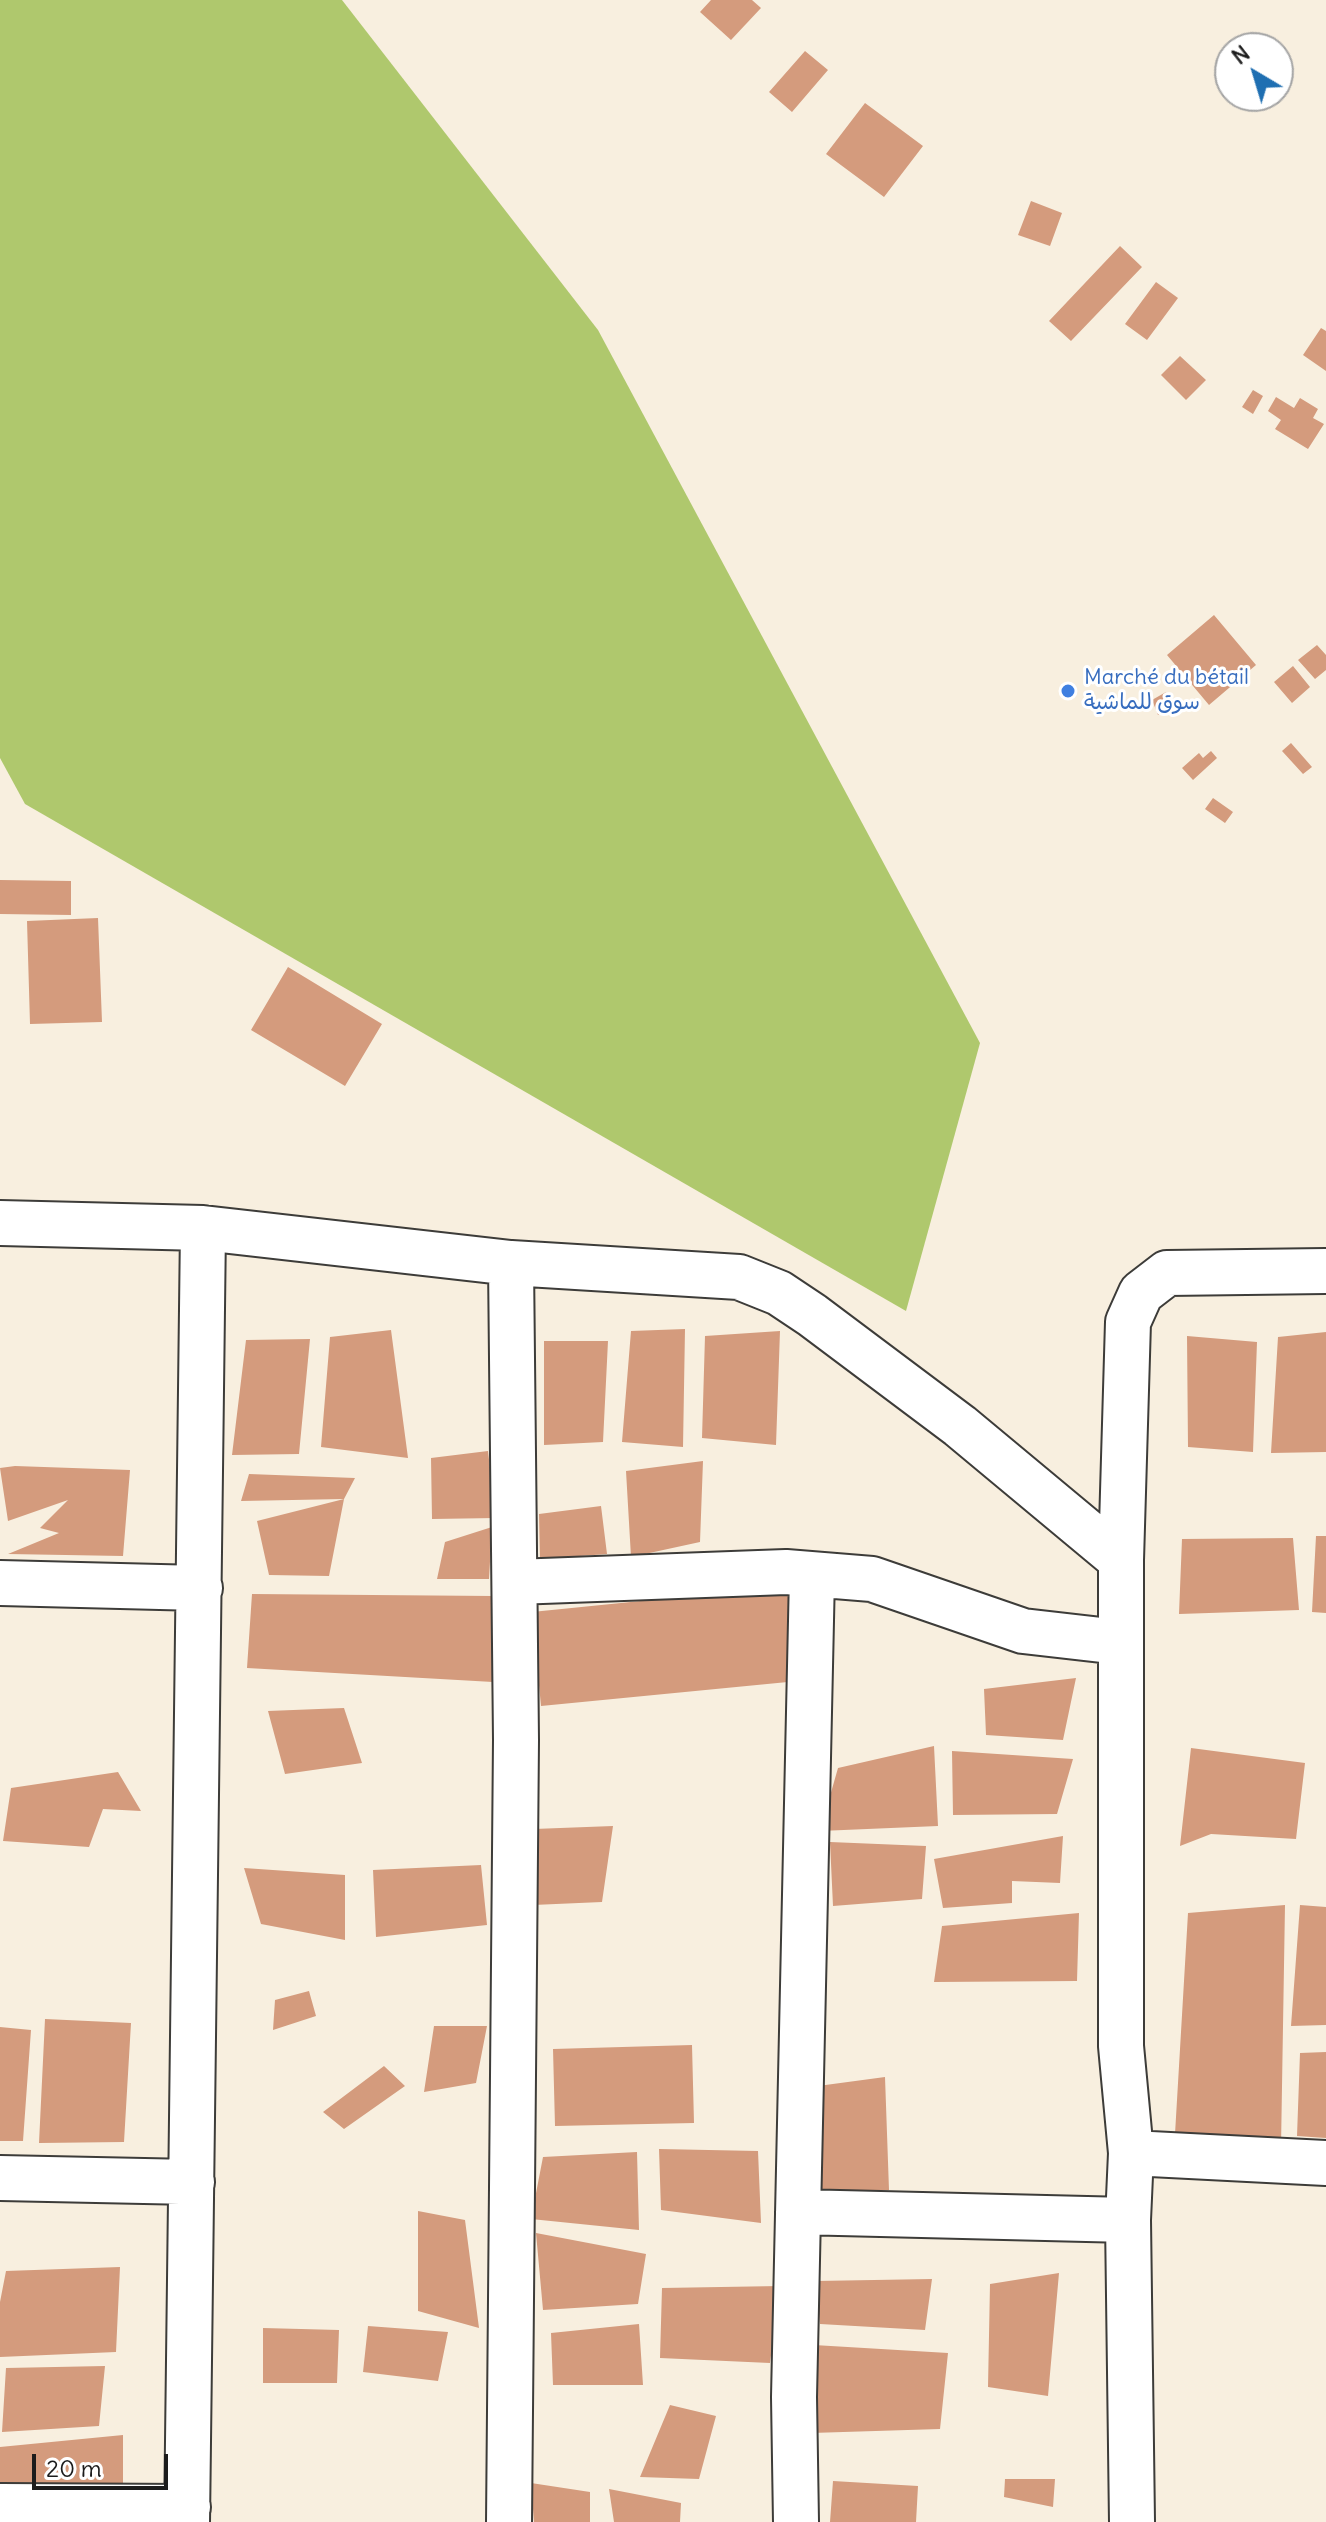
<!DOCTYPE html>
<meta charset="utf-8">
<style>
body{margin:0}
#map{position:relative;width:1326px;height:2522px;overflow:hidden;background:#f8efdf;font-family:Delius,sans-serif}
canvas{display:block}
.north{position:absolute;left:1214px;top:32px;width:80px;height:80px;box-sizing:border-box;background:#fff;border:2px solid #a4a4a4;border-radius:50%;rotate:322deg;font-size:22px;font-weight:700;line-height:32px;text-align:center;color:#1c1c1c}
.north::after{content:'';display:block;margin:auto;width:28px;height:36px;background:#1f6fb2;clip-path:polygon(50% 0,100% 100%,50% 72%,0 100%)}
.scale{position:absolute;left:32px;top:2454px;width:136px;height:36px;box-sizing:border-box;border:4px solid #1c1c1c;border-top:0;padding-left:10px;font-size:24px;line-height:28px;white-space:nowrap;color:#1c1c1c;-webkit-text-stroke:6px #fff;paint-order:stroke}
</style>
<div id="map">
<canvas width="1326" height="2522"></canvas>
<div class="north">N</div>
<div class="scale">20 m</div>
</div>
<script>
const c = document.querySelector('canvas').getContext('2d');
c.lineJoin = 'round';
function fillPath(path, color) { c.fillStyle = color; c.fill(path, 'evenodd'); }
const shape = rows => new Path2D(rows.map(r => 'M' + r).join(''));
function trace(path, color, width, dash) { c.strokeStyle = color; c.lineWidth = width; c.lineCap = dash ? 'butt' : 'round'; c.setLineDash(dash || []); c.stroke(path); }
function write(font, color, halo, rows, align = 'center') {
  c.font = font + ' Delius,"Playpen Sans Arabic",sans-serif'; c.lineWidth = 6; c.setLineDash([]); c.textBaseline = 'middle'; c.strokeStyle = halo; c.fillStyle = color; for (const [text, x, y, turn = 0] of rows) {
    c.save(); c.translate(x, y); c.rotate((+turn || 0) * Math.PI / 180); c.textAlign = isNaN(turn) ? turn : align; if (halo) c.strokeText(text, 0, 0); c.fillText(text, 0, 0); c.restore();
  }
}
const green = shape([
 [0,0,342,0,598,330,980,1043,906,1311,25,804,0,758]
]);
const building = shape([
 [711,0,752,0,761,8,731,40,700,12],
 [805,51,828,70,792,112,769,92],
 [865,103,923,146,884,197,826,154],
 [1031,201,1062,213,1050,246,1018,235],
 [1120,246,1142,267,1071,341,1049,321],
 [1156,282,1178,298,1147,340,1125,324],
 [1321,328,1326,331,1326,371,1303,355],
 [1180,356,1206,380,1186,400,1161,375],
 [1253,390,1263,396,1253,414,1242,407],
 [1276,397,1294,408,1300,398,1318,409,1313,418,1324,424,1308,449,1275,429,1281,420,1268,411],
 [1214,615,1256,665,1209,705,1167,655],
 [1317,645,1326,655,1326,670,1315,679,1298,660],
 [1293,666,1310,687,1292,703,1274,682],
 [1166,692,1174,708,1158,715,1152,700],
 [1291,743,1312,767,1303,774,1282,751],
 [1211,751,1217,758,1193,780,1182,768,1199,753,1203,758],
 [1213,798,1233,812,1225,823,1205,809],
 [0,880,71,881,71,915,0,914],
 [98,918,102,1022,30,1024,27,921],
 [288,967,382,1024,345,1086,251,1030],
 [685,1329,683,1447,622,1442,631,1331],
 [391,1330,408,1458,321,1447,330,1337],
 [780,1331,776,1445,702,1438,705,1336],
 [1326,1332,1326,1452,1271,1453,1278,1337],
 [1187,1336,1257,1342,1253,1452,1188,1447],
 [310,1339,299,1454,232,1455,246,1340],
 [544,1341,608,1341,603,1442,544,1445],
 [488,1451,496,1518,432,1519,431,1458],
 [703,1461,700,1542,631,1557,626,1471],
 [15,1466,130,1470,123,1556,8,1554,59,1533,40,1528,68,1500,8,1521,0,1468],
 [249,1474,355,1478,344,1499,241,1501],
 [344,1499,329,1576,269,1575,257,1521],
 [601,1506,607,1554,540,1559,539,1514],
 [492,1527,489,1579,437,1579,445,1542],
 [1316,1536,1326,1536,1326,1613,1312,1612],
 [1293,1538,1299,1610,1179,1614,1182,1539],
 [789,1586,798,1681,541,1706,532,1612],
 [252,1594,493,1596,493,1682,247,1668],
 [1076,1678,1063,1740,986,1735,984,1689],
 [344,1708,362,1763,285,1774,268,1711],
 [934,1746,938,1826,820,1831,838,1768],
 [1191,1748,1305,1763,1296,1839,1211,1834,1180,1846],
 [952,1751,1073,1759,1057,1814,953,1815],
 [118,1772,141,1811,103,1809,89,1847,3,1841,11,1788],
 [613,1826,602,1902,533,1905,534,1829],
 [1063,1836,1060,1883,1012,1881,1012,1903,943,1908,934,1859],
 [830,1842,926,1846,922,1899,833,1906],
 [481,1865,487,1925,376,1937,373,1870],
 [244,1868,345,1875,345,1940,261,1924],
 [1285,1905,1281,2147,1175,2134,1188,1913],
 [1300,1905,1326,1907,1326,2025,1291,2026],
 [1079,1913,1077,1981,934,1982,942,1926],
 [309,1991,316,2016,273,2030,275,2000],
 [45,2019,131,2023,124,2142,39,2143],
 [434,2026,487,2026,476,2083,424,2092],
 [0,2027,31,2030,23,2141,0,2141],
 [692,2045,694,2123,555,2126,553,2049],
 [1326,2052,1326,2138,1297,2136,1300,2053],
 [384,2066,405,2086,344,2129,323,2112],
 [885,2077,889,2190,819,2192,818,2086],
 [659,2149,758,2151,761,2223,661,2210],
 [637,2152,639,2230,531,2219,543,2157],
 [418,2211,465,2220,479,2328,418,2311],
 [536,2233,646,2254,638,2304,543,2310],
 [120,2267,116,2352,0,2357,0,2302,6,2271],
 [1059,2273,1048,2396,988,2387,990,2284],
 [932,2279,925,2330,820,2324,816,2281],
 [780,2286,770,2363,660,2358,662,2288],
 [639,2324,643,2385,553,2385,551,2333],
 [368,2326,448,2332,438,2381,363,2372],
 [263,2328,339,2330,337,2383,263,2383],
 [814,2345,948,2353,940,2429,811,2433],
 [105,2366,99,2426,2,2432,6,2368],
 [670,2405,716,2416,699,2479,640,2477],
 [123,2435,123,2497,0,2485,0,2447],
 [1005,2479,1055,2479,1053,2507,1004,2497],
 [833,2481,918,2486,916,2522,830,2522],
 [531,2483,590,2492,590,2522,534,2522],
 [609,2489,681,2503,680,2522,614,2522]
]);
const minor = shape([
 [0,1223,203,1228,511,1263,739,1277,779,1293,812,1315,960,1426,1121,1560,1128,1322,1141,1293,1167,1273,1326,1271],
 [1121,1560,1121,2046,1131,2153,1128,2220,1132,2522],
 [515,1582,786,1572,872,1579,1023,1631,1119,1642],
 [0,1583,200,1588],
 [1131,2153,1326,2163],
 [0,2178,192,2182],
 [798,2212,1128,2220],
 [0,2506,188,2507],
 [187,2522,203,1228],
 [509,2522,516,1740,511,1263],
 [796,2522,794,2397,812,1575]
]);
const markers = [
 [1068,691,8,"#3f7fe0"]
];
const shopNames = [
 ["Marché du bétail",1084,678],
 ["سوق للماشية",1084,703]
];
fillPath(green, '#afc86d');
fillPath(building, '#d49b7d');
trace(minor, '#3d3c39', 48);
trace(minor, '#fff', 44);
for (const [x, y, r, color] of markers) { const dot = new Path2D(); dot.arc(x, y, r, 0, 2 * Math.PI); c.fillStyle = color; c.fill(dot); trace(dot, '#fff', 3); }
write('22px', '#366cbe', '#fff', shopNames, 'left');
</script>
